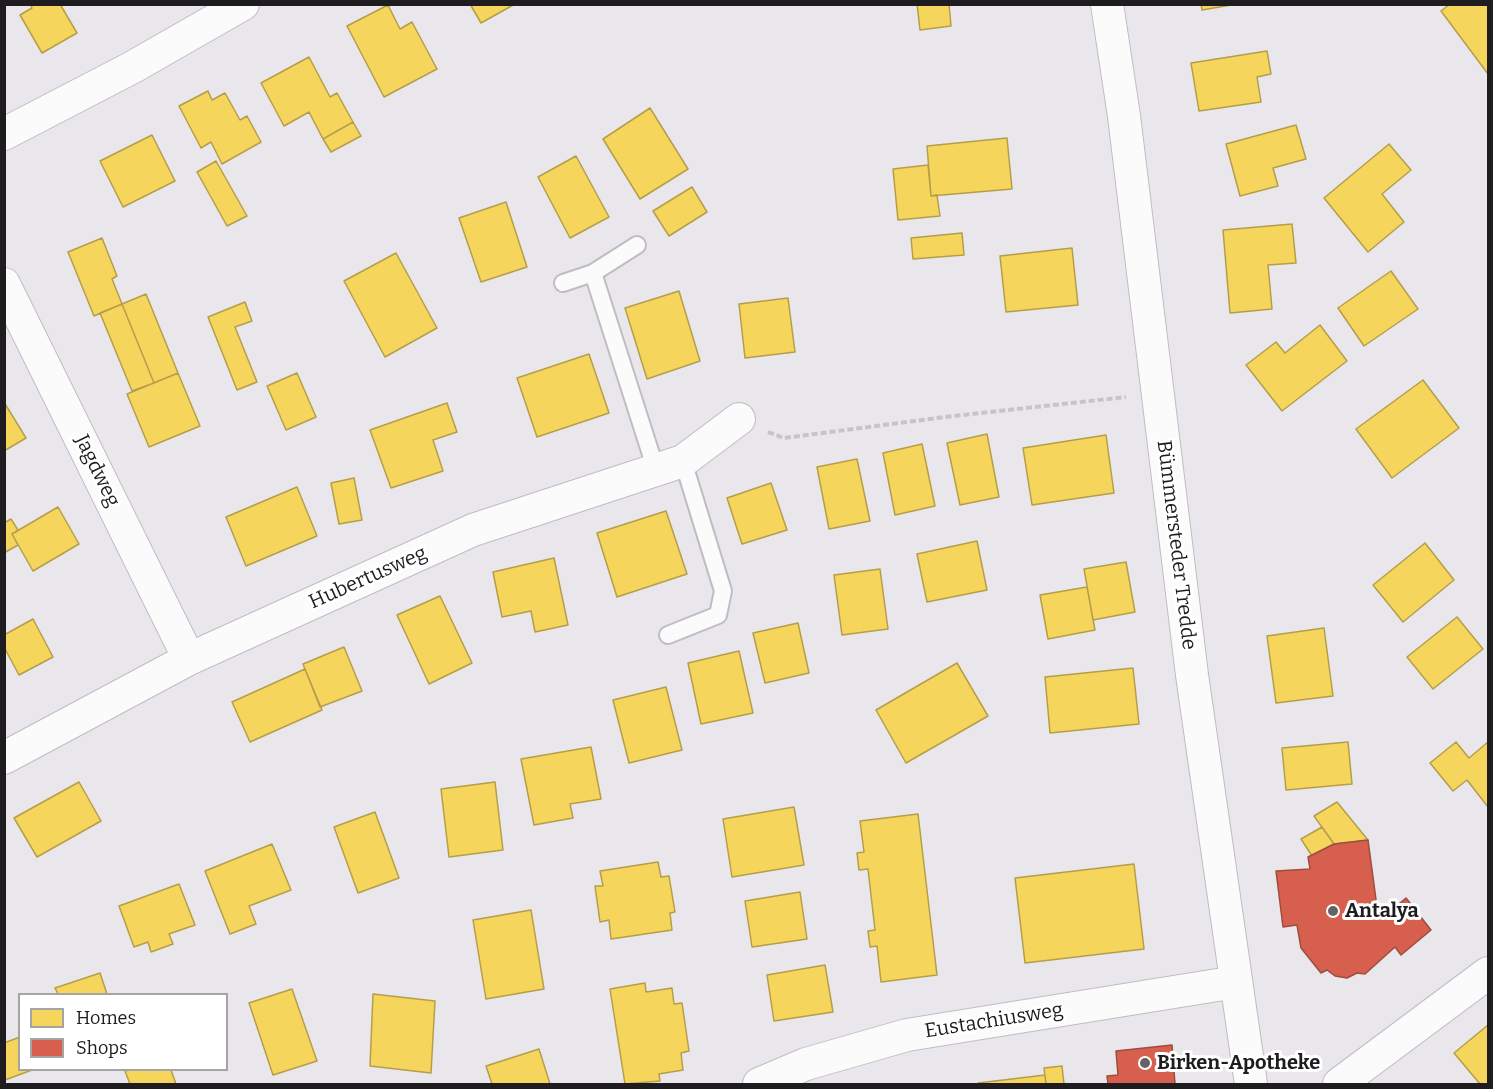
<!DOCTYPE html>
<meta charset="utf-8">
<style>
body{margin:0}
#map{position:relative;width:1493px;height:1089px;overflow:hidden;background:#e9e7eb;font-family:Bitter,serif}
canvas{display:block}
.frame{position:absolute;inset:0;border:6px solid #1e1c1f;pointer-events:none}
.legend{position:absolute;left:18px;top:993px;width:210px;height:78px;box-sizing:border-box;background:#fff;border:2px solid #a5a4a5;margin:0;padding:8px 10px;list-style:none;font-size:18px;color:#1e1c1f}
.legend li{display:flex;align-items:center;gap:12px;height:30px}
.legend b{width:30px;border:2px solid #a5a4a5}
</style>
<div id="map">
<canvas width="1493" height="1089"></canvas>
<div class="frame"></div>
<ul class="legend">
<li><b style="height:16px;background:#f6d55c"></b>Homes</li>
<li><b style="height:16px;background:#d6604d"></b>Shops</li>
</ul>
</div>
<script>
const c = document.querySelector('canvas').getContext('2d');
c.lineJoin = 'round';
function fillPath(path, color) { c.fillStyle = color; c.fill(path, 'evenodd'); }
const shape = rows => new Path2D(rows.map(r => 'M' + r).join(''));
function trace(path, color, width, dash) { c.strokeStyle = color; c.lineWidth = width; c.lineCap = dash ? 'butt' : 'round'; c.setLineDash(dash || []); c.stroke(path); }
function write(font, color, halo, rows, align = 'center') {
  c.font = font + ' Bitter,serif'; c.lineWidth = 6; c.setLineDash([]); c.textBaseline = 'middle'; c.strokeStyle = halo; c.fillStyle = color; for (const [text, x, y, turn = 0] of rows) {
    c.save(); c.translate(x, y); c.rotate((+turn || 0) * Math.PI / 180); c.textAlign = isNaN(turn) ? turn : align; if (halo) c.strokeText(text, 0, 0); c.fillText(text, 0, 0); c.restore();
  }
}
const homes = shape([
 [30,4,60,4,77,33,42,53,20,15,32,8,30,4],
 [470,4,515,4,481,23,470,4],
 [917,4,949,4,951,26,920,30,917,4],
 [1201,4,1237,4,1202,10,1201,4],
 [1450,4,1488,4,1488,74,1441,11,1450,4],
 [388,5,400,29,412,22,437,69,384,97,347,26,388,5],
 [1267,51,1271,74,1257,77,1261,102,1199,111,1191,63,1267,51],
 [309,57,330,97,337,93,353,122,323,139,309,112,284,126,261,83,309,57],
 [208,91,212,100,225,93,240,120,247,116,261,142,222,164,211,142,201,148,179,106,208,91],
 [650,108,688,169,640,199,603,139,650,108],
 [353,122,361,136,331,152,323,139,353,122],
 [1296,125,1306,159,1273,168,1278,186,1240,196,1226,144,1296,125],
 [152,135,175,181,123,207,100,161,152,135],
 [1007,138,1012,189,931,196,927,146,1007,138],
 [1389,144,1411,170,1382,194,1404,222,1368,252,1324,198,1389,144],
 [576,156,609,217,570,238,538,177,576,156],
 [216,161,247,216,227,226,197,172,216,161],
 [928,165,931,196,937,195,940,216,898,220,893,169,928,165],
 [692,187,707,212,669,236,653,211,692,187],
 [506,202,527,267,481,282,459,218,506,202],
 [1292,224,1296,263,1268,265,1272,309,1230,313,1223,230,1292,224],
 [962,233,964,255,913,259,911,238,962,233],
 [102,238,117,276,112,279,122,304,94,316,68,252,102,238],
 [1072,248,1078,305,1006,312,1000,256,1072,248],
 [396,253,437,328,385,357,344,281,396,253],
 [1391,271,1418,309,1364,346,1338,308,1391,271],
 [679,291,700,361,647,379,625,308,679,291],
 [146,294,178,373,154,383,122,304,146,294],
 [788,298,795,352,745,358,739,304,788,298],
 [245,302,252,321,235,327,257,382,237,390,208,317,245,302],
 [122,304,154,383,132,391,100,313,122,304],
 [1320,325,1347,361,1282,411,1246,365,1276,342,1285,353,1320,325],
 [589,354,609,413,537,437,517,378,589,354],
 [178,373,200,426,149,447,127,394,178,373],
 [297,373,316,417,286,430,267,386,297,373],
 [1423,380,1459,428,1392,478,1356,429,1423,380],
 [4,402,26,438,4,451,4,402],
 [447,403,457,432,433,440,443,471,391,488,370,430,447,403],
 [987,434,999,497,960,505,947,443,987,434],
 [1106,435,1114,493,1032,505,1023,448,1106,435],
 [922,444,935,506,895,515,883,453,922,444],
 [857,459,870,521,829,529,817,467,857,459],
 [354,478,362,520,339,524,331,483,354,478],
 [771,483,787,530,742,544,727,498,771,483],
 [297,487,317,536,246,566,226,517,297,487],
 [58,507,79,544,33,571,12,534,58,507],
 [666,511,687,574,617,597,597,533,666,511],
 [11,519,18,530,12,534,18,545,4,553,4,523,11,519],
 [977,541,987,590,927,602,917,554,977,541],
 [1425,543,1454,580,1403,622,1373,585,1425,543],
 [554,558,568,625,535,632,531,611,502,617,493,572,554,558],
 [1126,562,1135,612,1093,620,1084,569,1126,562],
 [880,569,888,629,842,635,834,575,880,569],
 [1087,587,1095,630,1048,639,1040,595,1087,587],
 [440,596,472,663,429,684,397,615,440,596],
 [1457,617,1483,649,1433,689,1407,657,1457,617],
 [33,619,53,657,19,675,4,647,4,635,33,619],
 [798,623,809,673,765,683,753,633,798,623],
 [1324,628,1333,696,1276,703,1267,636,1324,628],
 [344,647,362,691,320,707,303,664,344,647],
 [739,651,753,713,701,724,688,663,739,651],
 [957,663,988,716,906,763,876,710,957,663],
 [1133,668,1139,724,1050,733,1045,677,1133,668],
 [305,669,322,710,250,742,232,702,305,669],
 [666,687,682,750,629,763,613,700,666,687],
 [1348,742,1352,784,1286,790,1282,748,1348,742],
 [1456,742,1469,758,1488,742,1488,807,1467,780,1453,791,1430,763,1456,742],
 [591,747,601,799,570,804,573,818,534,825,521,759,591,747],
 [79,782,101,821,37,857,14,818,79,782],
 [495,782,503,850,449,857,441,789,495,782],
 [1337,802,1368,840,1334,844,1314,816,1337,802],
 [794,807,804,865,732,877,723,819,794,807],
 [375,812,399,878,358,893,334,827,375,812],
 [918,814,937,975,881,982,877,946,870,947,868,931,875,930,868,869,859,870,857,853,864,852,860,821,918,814],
 [1322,827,1334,844,1312,856,1301,839,1322,827],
 [272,844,291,890,249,906,256,924,230,934,205,871,272,844],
 [658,862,661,877,669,876,675,912,670,913,672,930,611,939,609,920,600,922,595,886,603,886,600,871,658,862],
 [1134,864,1144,949,1025,963,1015,878,1134,864],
 [179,884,195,925,169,934,173,944,151,952,148,942,134,947,119,906,179,884],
 [800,892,807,939,752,947,745,901,800,892],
 [531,910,544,989,486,999,473,920,531,910],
 [825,965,833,1012,774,1021,767,975,825,965],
 [100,973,107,994,58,994,55,988,100,973],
 [645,983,646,992,672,988,674,1004,682,1003,689,1051,681,1053,683,1070,659,1074,660,1081,625,1084,610,989,645,983],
 [292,989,317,1061,273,1075,249,1003,292,989],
 [373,994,435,1001,431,1073,370,1066,373,994],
 [1488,1025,1488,1084,1480,1084,1454,1053,1488,1025],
 [20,1037,20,1070,32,1070,5,1080,4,1043,20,1037],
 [539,1049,550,1084,492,1084,486,1066,539,1049],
 [1062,1066,1064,1084,1046,1084,1044,1068,1062,1066],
 [129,1070,171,1070,176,1084,130,1084,125,1071,129,1070],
 [1045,1075,1046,1084,978,1084,978,1083,1045,1075]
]);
const shops = shape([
 [1368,840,1377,907,1382,906,1387,914,1406,898,1431,930,1401,955,1395,947,1365,974,1357,973,1347,978,1335,976,1327,970,1321,973,1301,948,1297,925,1283,927,1276,871,1310,869,1308,857,1334,844,1368,840],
 [1172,1045,1175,1084,1108,1084,1107,1076,1118,1075,1116,1051,1172,1045]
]);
const path = shape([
 [768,432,784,438,945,417,1126,397]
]);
const lane = shape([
 [593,273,656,470],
 [563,283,593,273,637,245],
 [668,635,718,615,723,591,683,461]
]);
const street = shape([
 [1107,4,1124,116,1192,675,1251,1084],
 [4,134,133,67,243,4],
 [4,284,189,659],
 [4,758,189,659,473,530,683,461,739,419],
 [759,1084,806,1064,907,1035,1236,982],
 [1339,1084,1488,973]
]);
const markers = [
 [1333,911,6,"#656366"],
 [1145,1063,6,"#656366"]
];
const streetNames = [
 ["Jagdweg",97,471,64],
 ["Bümmersteder Tredde",1176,545,83],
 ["Hubertusweg",368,578,-24],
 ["Eustachiusweg",994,1021,-9]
];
const poiNames = [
 ["Antalya",1345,911],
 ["Birken-Apotheke",1157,1063]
];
fillPath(homes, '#f6d55c');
trace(homes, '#b59e4a', 1.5);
fillPath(shops, '#d6604d');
trace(shops, '#9f4c3f', 1.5);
trace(lane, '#bfbdc1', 20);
trace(street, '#bfbdc1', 34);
trace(path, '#c6c5c6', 4, [6, 3]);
trace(lane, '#fcfbfc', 16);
trace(street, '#fcfbfc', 32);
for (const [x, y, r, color] of markers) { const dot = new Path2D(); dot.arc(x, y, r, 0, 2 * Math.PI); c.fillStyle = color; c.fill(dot); trace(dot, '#fff', 2); }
write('20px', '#1e1c1f', '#fff', streetNames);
write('bold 20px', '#1e1c1f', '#fff', poiNames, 'left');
</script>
